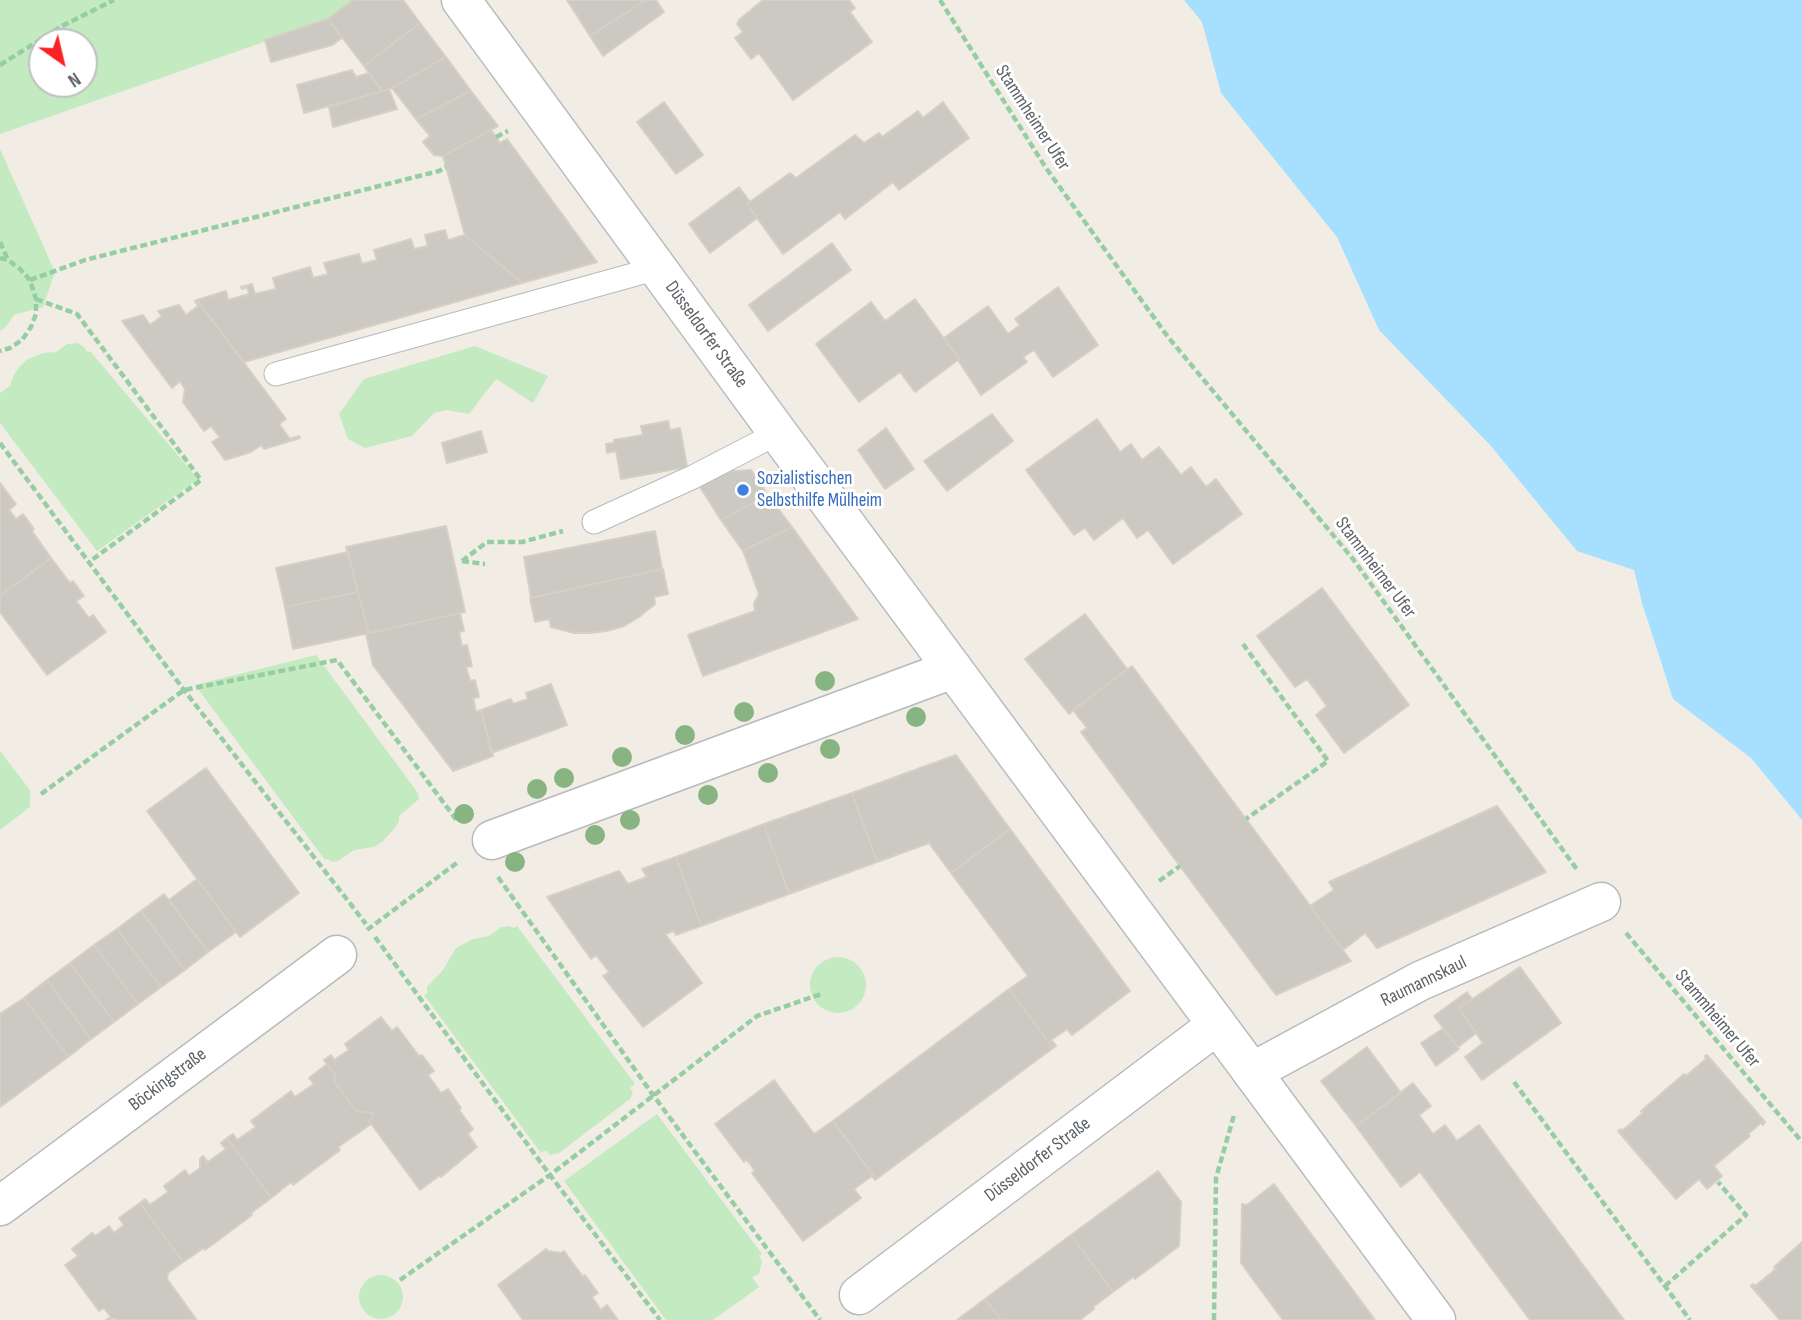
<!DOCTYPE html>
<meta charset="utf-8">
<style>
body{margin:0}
#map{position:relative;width:1802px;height:1320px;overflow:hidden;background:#f1ede5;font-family:"Sofia Sans Condensed",sans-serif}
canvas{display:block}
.north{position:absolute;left:28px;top:28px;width:70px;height:70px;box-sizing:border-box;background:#fff;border:2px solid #bec0c2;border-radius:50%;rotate:146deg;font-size:19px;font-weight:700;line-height:28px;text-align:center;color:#5d6267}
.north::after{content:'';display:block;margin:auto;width:24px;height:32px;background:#fa2223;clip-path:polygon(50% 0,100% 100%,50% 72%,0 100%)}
</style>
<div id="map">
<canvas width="1802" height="1320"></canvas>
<div class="north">N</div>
</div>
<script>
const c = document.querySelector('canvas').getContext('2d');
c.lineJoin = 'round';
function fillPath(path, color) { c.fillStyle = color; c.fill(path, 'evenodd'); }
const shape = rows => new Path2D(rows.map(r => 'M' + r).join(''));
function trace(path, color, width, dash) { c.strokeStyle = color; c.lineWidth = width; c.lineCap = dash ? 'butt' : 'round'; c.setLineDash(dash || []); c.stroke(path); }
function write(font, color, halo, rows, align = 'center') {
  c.font = font + ' "Sofia Sans Condensed",sans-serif'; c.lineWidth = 6; c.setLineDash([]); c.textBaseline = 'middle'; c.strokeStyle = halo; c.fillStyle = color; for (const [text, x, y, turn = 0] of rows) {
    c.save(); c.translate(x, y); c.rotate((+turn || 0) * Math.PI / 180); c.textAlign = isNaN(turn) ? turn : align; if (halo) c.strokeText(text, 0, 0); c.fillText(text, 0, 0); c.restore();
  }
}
const green = shape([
 [0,0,352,0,327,20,0,134],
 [42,42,84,42,84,84,42,84],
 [0,149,55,272,43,307,14,315,5,328,0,331],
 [77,343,83,346,88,352,90,351,198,479,97,551,0,423,0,393,10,386,14,375,20,366,28,359,43,353,56,352,67,344],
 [475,346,548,376,533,403,496,379,469,414,446,410,434,413,412,436,365,448,348,439,339,414,364,379],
 [316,655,418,793,419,799,399,816,399,821,395,828,382,842,374,847,354,850,338,861,332,862,328,859,325,860,195,685],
 [0,751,30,790,30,807,0,830],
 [509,926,514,928,517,926,635,1084,630,1088,633,1093,630,1099,559,1153,550,1155,546,1150,541,1153,424,995,427,993,427,987,443,970,456,948,473,939,489,936,501,927],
 '810 985a28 28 0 1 1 56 0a28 28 0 1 1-56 0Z',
 [657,1114,762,1254,759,1256,762,1261,759,1274,752,1277,759,1287,713,1320,666,1320,564,1181],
 '359 1297a22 22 0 1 1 44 0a22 22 0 1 1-44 0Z'
]);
const water = shape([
 [1184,0,1802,0,1802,820,1751,758,1673,699,1642,603,1634,570,1577,551,1490,445,1379,330,1337,237,1221,93,1202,22]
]);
const building = shape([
 [353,0,403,0,420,23,364,66,328,19,353,0],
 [567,0,646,0,590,36,567,0],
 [646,0,656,0,664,12,603,56,590,36,646,0],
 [763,0,849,0,855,8,850,12,872,42,793,100,759,53,751,59,735,38,743,32,737,24,739,20,763,0],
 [328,19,342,38,332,45,271,62,265,40,328,19],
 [420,23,446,57,392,88,382,91,364,66,420,23],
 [446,57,471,91,416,119,392,88,446,57],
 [352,70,356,77,369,73,382,91,304,113,297,85,352,70],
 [389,89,397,109,333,127,329,107,389,89],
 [471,91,498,126,443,156,434,155,423,142,430,136,416,119,471,91],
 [664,102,703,155,676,174,637,122,664,102],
 [943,102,969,138,899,190,893,182,845,219,840,212,783,254,747,204,790,173,796,178,855,135,864,143,879,133,882,137,918,111,923,118,943,102],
 [491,130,500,143,507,139,597,262,522,283,465,235,443,156,491,130],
 [739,187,750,202,747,204,757,218,710,253,689,224,739,187],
 [445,230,448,240,465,235,522,283,244,362,197,300,226,291,228,300,249,294,247,287,242,289,241,287,252,284,255,294,276,289,273,278,310,267,313,278,328,274,324,263,359,254,362,264,377,260,374,250,411,239,414,249,428,246,425,235,445,230],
 [832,243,851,270,768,331,749,305,832,243],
 [1058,287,1098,345,1053,377,1034,350,1023,357,1027,362,981,395,958,360,959,359,944,338,988,306,1008,334,1020,325,1015,319,1058,287],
 [915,299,959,359,915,392,900,372,859,402,816,344,871,302,885,321,915,299],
 [197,300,286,419,279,424,290,439,299,436,300,438,264,449,261,445,251,452,225,460,212,442,220,437,211,426,204,431,183,402,185,389,180,381,172,388,122,321,143,315,150,325,162,316,158,311,179,305,186,315,198,306,195,301,197,300],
 [992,414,1013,441,947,491,924,461,992,414],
 [1097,419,1120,452,1131,444,1142,460,1159,447,1181,475,1191,467,1206,487,1216,479,1242,514,1173,564,1148,530,1137,538,1123,518,1094,540,1085,528,1074,535,1026,470,1097,419],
 [668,421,670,430,680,428,687,467,621,479,616,451,607,453,606,444,614,443,614,440,643,435,641,426,668,421],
 [886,428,914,469,885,489,858,450,886,428],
 [481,431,487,452,447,463,442,443,481,431],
 [751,470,768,495,721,520,698,484,722,472,751,470],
 [0,483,16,504,9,510,16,519,23,514,34,529,32,531,51,558,0,596,0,483],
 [768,495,792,527,743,551,721,520,768,495],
 [446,526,465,612,369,633,346,547,446,526],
 [792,527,858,619,703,676,688,635,755,611,754,604,759,594,743,551,792,527],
 [655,531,662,569,531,598,524,557,655,531],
 [348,552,358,592,285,607,276,568,348,552],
 [51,558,70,583,73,581,84,596,76,601,89,618,93,615,106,632,47,675,0,612,0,596,51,558],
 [663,569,668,594,654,597,655,604,639,617,624,626,607,631,589,633,574,633,551,627,549,619,535,622,530,598,663,569],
 [1322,588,1409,705,1344,753,1316,715,1327,706,1307,679,1295,687,1257,636,1322,588],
 [358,592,369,633,293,649,285,607,358,592],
 [460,613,464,631,459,632,462,646,467,645,472,666,466,667,470,681,475,680,479,697,473,698,476,712,481,710,493,756,453,771,373,665,366,634,460,613],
 [1085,614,1127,669,1069,714,1025,659,1085,614],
 [1132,666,1246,819,1351,961,1276,995,1177,862,1081,732,1087,728,1073,710,1132,666],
 [551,684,567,725,491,753,481,710,511,699,513,704,528,699,526,693,551,684],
 [956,755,1010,829,951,873,929,843,877,862,852,793,956,755],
 [206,768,299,893,240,937,147,811,206,768],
 [852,793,877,862,789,894,764,824,852,793],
 [1497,806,1546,872,1377,948,1365,933,1343,950,1310,906,1334,890,1329,882,1497,806],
 [764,824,789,894,701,926,676,857,764,824],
 [1010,829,1130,991,1072,1035,1067,1029,1051,1040,1056,1046,1053,1048,1009,989,1028,976,951,873,1010,829],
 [676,857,701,926,676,935,674,931,665,934,702,983,643,1027,603,976,609,972,603,964,596,955,591,959,547,897,619,871,628,884,647,877,642,869,676,857],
 [197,879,236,932,208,952,169,900,197,879],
 [164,894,208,952,185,970,141,911,164,894],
 [141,911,185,970,161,987,117,929,141,911],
 [117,929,161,987,138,1004,94,945,117,929],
 [94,945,138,1004,114,1022,70,963,94,945],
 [70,963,114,1022,91,1039,47,980,70,963],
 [1520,967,1561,1023,1482,1080,1465,1057,1483,1043,1459,1008,1520,967],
 [47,980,91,1039,68,1057,24,998,47,980],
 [1009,989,1053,1048,875,1180,871,1175,873,1175,833,1121,1009,989],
 [1467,992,1472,999,1459,1008,1476,1033,1458,1047,1434,1016,1467,992],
 [24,998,68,1057,0,1107,0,1014,24,998],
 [381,1017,392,1031,397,1027,419,1056,422,1055,434,1071,428,1075,441,1093,448,1089,461,1108,459,1110,473,1129,468,1134,477,1147,441,1177,440,1175,420,1190,369,1121,372,1119,373,1113,356,1111,334,1081,335,1075,324,1060,331,1055,334,1060,349,1050,345,1044,381,1017],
 [1444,1028,1459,1049,1436,1066,1421,1043,1444,1028],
 [1367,1047,1401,1093,1356,1126,1321,1081,1367,1047],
 [1707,1055,1765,1122,1763,1125,1761,1123,1748,1134,1750,1136,1714,1166,1722,1176,1707,1189,1699,1179,1676,1199,1618,1131,1621,1129,1622,1131,1643,1113,1641,1111,1684,1074,1686,1076,1706,1059,1705,1056,1707,1055],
 [327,1064,335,1075,334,1081,356,1111,373,1113,372,1119,369,1121,371,1124,338,1147,340,1150,293,1185,291,1182,271,1198,227,1138,233,1134,237,1140,256,1127,251,1121,291,1091,295,1097,314,1084,309,1078,327,1064],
 [774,1080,814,1134,833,1121,873,1175,854,1189,861,1198,803,1241,752,1173,755,1171,751,1165,746,1159,744,1162,715,1124,774,1080],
 [1413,1083,1431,1106,1419,1115,1433,1134,1445,1125,1457,1141,1479,1125,1624,1320,1530,1320,1420,1172,1401,1187,1356,1126,1413,1083],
 [227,1138,271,1198,251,1213,252,1215,205,1250,204,1248,183,1262,140,1203,145,1199,150,1205,168,1192,164,1186,185,1170,189,1176,200,1168,200,1159,203,1156,208,1162,226,1149,221,1143,227,1138],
 [1158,1171,1181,1202,1179,1246,1135,1279,1133,1277,1113,1292,1071,1235,1158,1171],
 [1274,1184,1375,1320,1283,1320,1241,1263,1242,1204,1247,1205,1274,1184],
 [140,1203,183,1262,168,1273,167,1279,196,1319,194,1320,116,1320,115,1318,106,1320,111,1317,104,1308,99,1311,65,1265,78,1256,72,1249,92,1233,95,1236,109,1226,114,1233,124,1225,119,1218,140,1203],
 [1071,1235,1113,1292,1093,1307,1094,1309,1080,1320,1001,1320,985,1299,1071,1235],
 [1802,1242,1802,1320,1780,1320,1751,1286,1753,1284,1755,1286,1776,1269,1774,1267,1802,1242],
 [546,1249,548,1251,561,1253,564,1251,583,1277,585,1275,598,1293,592,1297,601,1310,607,1305,618,1320,523,1320,498,1285,546,1249],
 [985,1299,1001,1320,957,1320,985,1299]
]);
const path = shape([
 [940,0,1046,168,1168,337,1353,559,1578,871],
 [0,65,62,26,114,0],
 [496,137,508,131],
 [0,242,8,260],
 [0,258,8,260,20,269,30,280,36,299,36,314,31,327,22,340,10,348,0,351],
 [30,280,85,260,439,171,446,167],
 [36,299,77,314,201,480,89,562],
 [0,443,184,690,366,924],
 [462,561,487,542,522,542,563,531],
 [462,561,485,564],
 [1243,644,1328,761,1246,819],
 [41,794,184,690,337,660,458,822],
 [498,877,653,1095,820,1320],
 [1159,881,1180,866],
 [367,930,458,862],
 [1626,933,1802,1142],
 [375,937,550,1175,660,1320],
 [1514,1082,1690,1320],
 [400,1280,550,1175,757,1016,821,994],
 [1665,1286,1746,1215,1718,1182],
 [1214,1320,1216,1178,1234,1115]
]);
const lane = shape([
 [276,374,658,268],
 [594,522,693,477,778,433]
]);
const street = shape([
 [492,840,953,669],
 [1252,1072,1420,981,1601,902],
 [0,1206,337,955],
 [859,1295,1217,1025]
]);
const secondary = shape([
 [461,0,778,433,1436,1320]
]);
const trees = [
 [825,681],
 [744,712],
 [916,717],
 [685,735],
 [830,749],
 [622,757],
 [768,773],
 [564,778],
 [537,789],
 [708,795],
 [464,814],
 [630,820],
 [595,835],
 [515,862]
];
const markers = [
 [743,490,7,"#3f7fe0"]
];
const streetNames = [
 ["Stammheimer Ufer",1032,118,57],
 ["Düsseldorfer Straße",706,335,54],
 ["Stammheimer Ufer",1375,568,53],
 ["Raumannskaul",1424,982,-26],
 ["Stammheimer Ufer",1717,1019,50],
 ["Böckingstraße",168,1080,-37],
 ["Düsseldorfer Straße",1038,1160,-37]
];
const shopNames = [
 ["Sozialistischen",757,479],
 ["Selbsthilfe Mülheim",757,501]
];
fillPath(green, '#c3eac0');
fillPath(water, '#a7e0ff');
fillPath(building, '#ccc8c2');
trace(building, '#d6cfc3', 2);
trace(lane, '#b6b9bd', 25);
trace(street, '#b6b9bd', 41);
trace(secondary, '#b7bbc0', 41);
trace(path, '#97cda2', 4.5, [7, 3.5]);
trace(lane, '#fff', 23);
trace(street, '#fff', 38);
trace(secondary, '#fff', 38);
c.fillStyle = '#87b480';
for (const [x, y] of trees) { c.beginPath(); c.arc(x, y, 10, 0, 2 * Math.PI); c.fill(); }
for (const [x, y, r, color] of markers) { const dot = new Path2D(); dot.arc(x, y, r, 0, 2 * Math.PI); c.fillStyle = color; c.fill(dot); trace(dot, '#fff', 2.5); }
write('19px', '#5d6267', '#fff', streetNames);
write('19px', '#366cbe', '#fff', shopNames, 'left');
</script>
